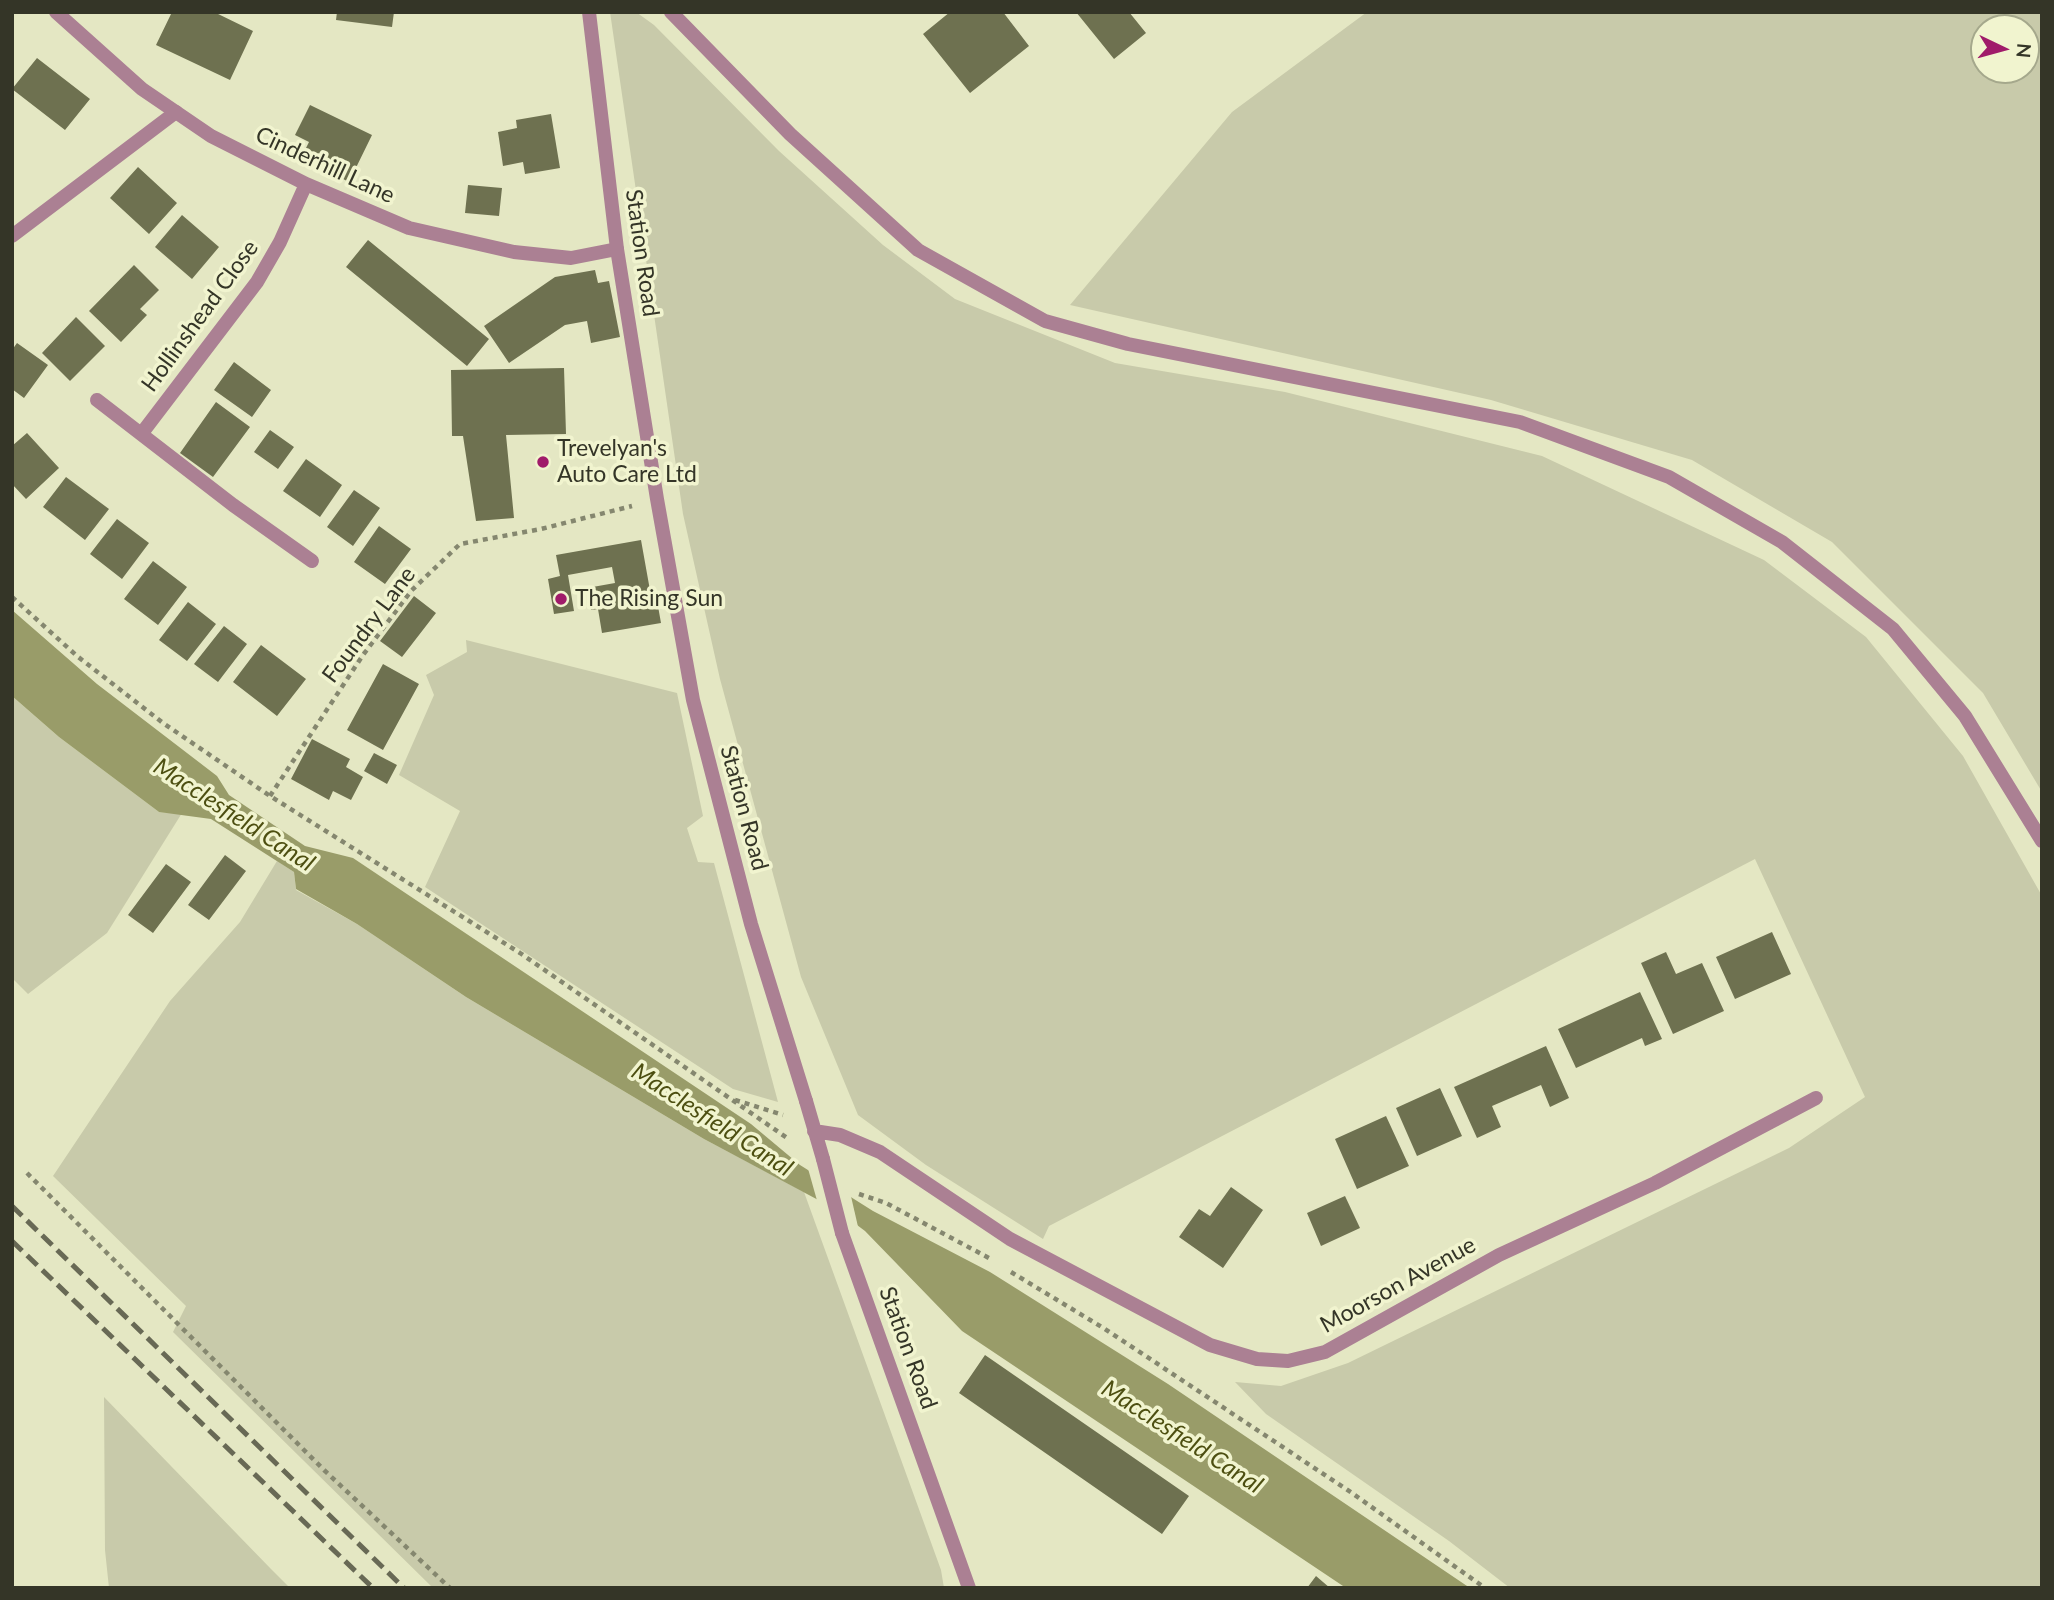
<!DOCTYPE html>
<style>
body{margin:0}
#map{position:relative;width:2054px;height:1600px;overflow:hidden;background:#e4e7c3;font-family:Lato,sans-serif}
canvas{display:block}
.frame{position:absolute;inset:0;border:14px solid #343527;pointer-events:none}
.north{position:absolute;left:1970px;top:14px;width:70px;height:70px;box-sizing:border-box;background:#f1f4cf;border:2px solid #a5a88c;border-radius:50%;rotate:95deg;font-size:19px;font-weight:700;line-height:28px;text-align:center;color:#343527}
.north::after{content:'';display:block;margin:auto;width:24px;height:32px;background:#a01b6a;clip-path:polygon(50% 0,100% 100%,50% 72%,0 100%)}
</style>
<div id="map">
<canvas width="2054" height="1600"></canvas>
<div class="frame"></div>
<div class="north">N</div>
</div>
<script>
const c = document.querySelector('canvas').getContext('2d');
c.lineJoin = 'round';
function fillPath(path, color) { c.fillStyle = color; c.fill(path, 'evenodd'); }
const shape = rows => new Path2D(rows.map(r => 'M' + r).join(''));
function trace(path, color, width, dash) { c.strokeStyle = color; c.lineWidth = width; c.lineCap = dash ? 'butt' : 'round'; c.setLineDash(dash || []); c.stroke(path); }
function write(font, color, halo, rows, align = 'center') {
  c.font = font + ' Lato,sans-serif'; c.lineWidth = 7; c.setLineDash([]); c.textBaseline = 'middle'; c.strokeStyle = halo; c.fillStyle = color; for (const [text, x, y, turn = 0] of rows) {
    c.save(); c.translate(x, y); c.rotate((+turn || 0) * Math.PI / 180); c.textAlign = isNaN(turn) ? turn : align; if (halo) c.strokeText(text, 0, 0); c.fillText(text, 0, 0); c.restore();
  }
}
const green = shape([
 [610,12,636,12,654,25,779,151,883,245,955,299,1115,363,1285,392,1542,456,1764,560,1866,637,1963,756,2042,896,2042,1588,1510,1588,1449,1541,1266,1414,1235,1382,1281,1386,1348,1363,1789,1148,1865,1097,1755,859,1049,1226,1043,1239,926,1165,858,1115,801,977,720,679,683,514],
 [1367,12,2042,12,2042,792,1983,693,1832,542,1692,460,1491,400,1070,305,1232,112],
 [1984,28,2026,28,2026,70,1984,70],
 [466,640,677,693,703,816,687,828,698,862,714,863,778,1102,733,1089,425,887,460,811,399,775,434,695,426,675,467,652],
 [12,696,59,737,159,812,182,813,107,933,28,994,12,978],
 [277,861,294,872,296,890,357,924,466,997,704,1139,804,1192,941,1570,944,1588,433,1588,173,1332,186,1306,53,1176,170,1001,240,922],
 [104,1397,271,1569,290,1588,109,1588,105,1550]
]);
const water = shape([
 [12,610,97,684,217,776,229,795,305,846,353,858,751,1124,800,1165,873,1211,990,1272,1168,1384,1470,1588,1346,1588,962,1331,865,1231,837,1210,704,1139,466,997,357,924,296,889,294,872,211,819,159,812,59,737,12,696]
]);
const pier = shape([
 [807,1165,850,1192,859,1231,818,1204]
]);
const building = shape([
 [172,12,214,12,253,31,230,80,156,45],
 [337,12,394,12,392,27,336,20],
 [950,12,1003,12,1029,46,970,93,923,34],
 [1076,12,1129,12,1146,33,1114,59],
 [37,58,90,99,65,130,12,89],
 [310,105,372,135,349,182,301,158,309,142,295,135],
 [551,114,560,168,525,174,523,162,503,166,498,132,517,128,516,120],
 [138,167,177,203,149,234,110,198],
 [468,185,502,188,499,216,465,213],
 [182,215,219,247,192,279,155,247],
 [368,240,489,339,467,366,346,267],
 [134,265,159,290,140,309,147,315,121,342,89,311],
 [595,270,598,283,609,281,620,337,591,343,587,321,565,325,509,363,484,326,555,277],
 [76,317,105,346,70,381,42,353],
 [17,343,48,365,24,398,12,389,12,350],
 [234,362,271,390,252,417,214,390],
 [564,368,566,434,506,435,514,518,476,521,463,436,452,436,451,370],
 [216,402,250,427,213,477,180,453],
 [270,430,294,447,278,469,254,452],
 [27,433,59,468,26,499,12,484,12,446],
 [306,459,342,485,320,517,283,491],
 [66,477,109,509,85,540,43,507],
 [354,490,380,508,353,546,327,527],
 [117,519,149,543,122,579,90,554],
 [379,526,411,549,385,584,354,562],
 [641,540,651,596,656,595,661,623,602,633,598,609,591,610,587,588,615,583,612,567,568,575,574,611,554,614,548,579,560,576,556,555],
 [153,561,187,587,158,625,124,599],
 [414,596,436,613,402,657,380,641],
 [188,602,216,624,187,661,159,640],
 [224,626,247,644,218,682,194,664],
 [261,645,306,679,277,716,233,682],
 [383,664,419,684,383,750,347,730],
 [312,739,350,759,346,767,363,777,351,800,333,791,329,800,291,779],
 [374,753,397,765,387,784,364,771],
 [225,855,246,871,209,920,188,905],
 [166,864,191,882,153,933,128,915],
 [1772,932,1791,974,1735,999,1716,957],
 [1666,952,1676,974,1702,963,1724,1011,1673,1034,1641,963],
 [1640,992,1662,1039,1645,1046,1642,1038,1576,1068,1558,1029],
 [1546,1046,1569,1098,1550,1107,1541,1085,1492,1106,1501,1127,1477,1138,1454,1087],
 [1440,1088,1462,1136,1417,1156,1396,1108],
 [1386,1116,1409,1166,1357,1189,1335,1139],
 [1231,1187,1263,1210,1223,1268,1179,1237,1199,1209,1210,1216],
 [1345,1196,1360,1228,1321,1246,1307,1213],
 [985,1355,1189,1496,1162,1534,959,1393],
 [1316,1576,1330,1588,1307,1588]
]);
const path = shape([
 [12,597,77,656,163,723,270,796,520,953,790,1140],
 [270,796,363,655,411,591,460,544,541,529,632,506],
 [735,1100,783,1115],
 [27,1173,324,1470,450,1588],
 [859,1194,886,1203,989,1258],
 [1011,1272,1105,1329,1352,1493,1485,1588]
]);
const service = shape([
 [671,12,790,134,918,250,1045,321,1128,344,1520,422,1669,477,1782,542,1893,629,1965,716,2042,841],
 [12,236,176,112]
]);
const minor = shape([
 [56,12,142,89,211,136,306,184,409,228,514,252,571,258,617,249],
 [97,400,233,505,312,561],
 [142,433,257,282,280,242,306,184],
 [806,1101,823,1159],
 [814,1131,840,1135,880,1152,1010,1239,1210,1345,1257,1359,1288,1361,1325,1352,1499,1255,1655,1183,1816,1098]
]);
const tertiary = shape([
 [589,12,617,249,657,499,693,700,751,924,806,1101],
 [842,1233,969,1588]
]);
const rail = shape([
 [12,1206,404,1588],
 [12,1241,373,1588]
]);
const tertiaryBridge = shape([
 [823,1159,842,1233]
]);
const markers = [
 [543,462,7,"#a01b6a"],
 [561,599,7,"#a01b6a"]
];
const streetNames = [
 ["Cinderhill Lane",325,165,25],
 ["Station Road",642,253,82],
 ["Hollinshead Close",200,316,-54],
 ["Foundry Lane",369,625,-53],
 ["Station Road",744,808,75],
 ["Moorson Avenue",1398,1285,-29],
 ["Station Road",908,1348,70]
];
const poiNames = [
 ["Trevelyan's",557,449],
 ["Auto Care Ltd",557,475],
 ["The Rising Sun",575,599]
];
const waterNames = [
 ["Macclesfield Canal",234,815,33],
 ["Macclesfield Canal",712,1120,33],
 ["Macclesfield Canal",1182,1437,33]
];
fillPath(green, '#c8caaa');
fillPath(water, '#999c69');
fillPath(pier, '#e4e7c3');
fillPath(building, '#6e7150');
trace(path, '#85876f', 4.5, [5, 5]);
trace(service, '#ab8093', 14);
trace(minor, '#ab8093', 14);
trace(tertiary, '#ab8093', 14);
trace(rail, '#686955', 5, [14, 7]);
trace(tertiaryBridge, '#ab8093', 14);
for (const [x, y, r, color] of markers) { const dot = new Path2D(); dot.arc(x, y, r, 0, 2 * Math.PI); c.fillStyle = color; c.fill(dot); trace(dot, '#f1f4cf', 2.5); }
write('23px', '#343527', '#f1f4cf', streetNames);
write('23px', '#343527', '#f1f4cf', poiNames, 'left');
write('italic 24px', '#4d4f11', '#f1f4cf', waterNames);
</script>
